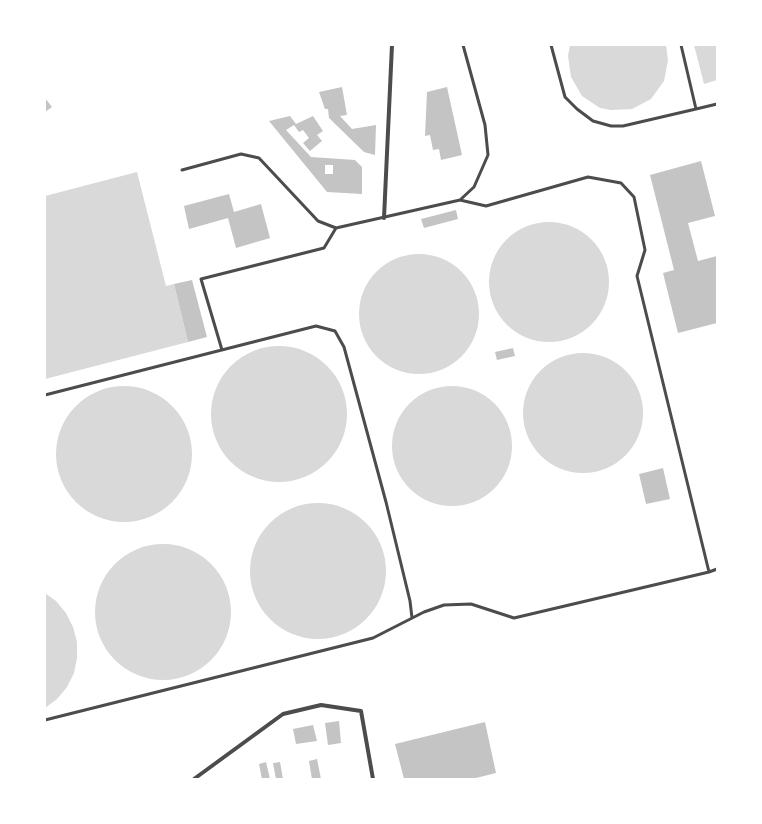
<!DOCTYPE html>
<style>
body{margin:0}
#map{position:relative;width:762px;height:824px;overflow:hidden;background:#fff;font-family:Overpass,sans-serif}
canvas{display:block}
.frame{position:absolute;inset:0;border:46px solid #fff;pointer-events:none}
</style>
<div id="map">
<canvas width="762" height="824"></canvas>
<div class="frame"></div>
</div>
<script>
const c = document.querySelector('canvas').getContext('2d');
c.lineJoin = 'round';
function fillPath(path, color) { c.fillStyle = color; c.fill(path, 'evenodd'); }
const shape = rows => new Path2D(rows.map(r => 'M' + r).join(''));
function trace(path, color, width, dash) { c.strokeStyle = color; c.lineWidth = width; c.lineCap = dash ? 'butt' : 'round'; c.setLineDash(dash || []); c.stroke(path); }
const water = shape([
 [570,45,666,45,668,60,664,81,651,99,632,109,611,110,600,108,582,96,571,77,568,56],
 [694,45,717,45,717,80,704,84],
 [137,172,166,286,174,284,188,342,45,379,45,196],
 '489 282a60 60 0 1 1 120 0a60 60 0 1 1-120 0Z',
 '359 314a60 60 0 1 1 120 0a60 60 0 1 1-120 0Z',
 '211 414a68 68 0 1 1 136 0a68 68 0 1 1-136 0Z',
 '523 413a60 60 0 1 1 120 0a60 60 0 1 1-120 0Z',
 '392 446a60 60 0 1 1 120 0a60 60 0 1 1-120 0Z',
 '56 454a68 68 0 1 1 136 0a68 68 0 1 1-136 0Z',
 '250 571a68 68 0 1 1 136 0a68 68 0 1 1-136 0Z',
 '95 612a68 68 0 1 1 136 0a68 68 0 1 1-136 0Z',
 [45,593,56,601,66,613,73,627,77,642,77,658,74,673,67,687,57,699,45,708]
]);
const building = shape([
 [342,87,347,115,340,116,352,129,376,125,375,155,364,152,329,118,328,109,325,109,319,92],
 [447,87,462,155,441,160,439,149,433,150,430,135,425,136,427,92],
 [45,98,52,107,45,112],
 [290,116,296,124,313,116,323,131,317,135,322,141,310,151,303,143,309,138,303,130,299,132,294,125,286,130,311,157,355,160,362,167,362,194,327,192,269,121],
 [325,165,333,165,333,174,325,174],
 [701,161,715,216,688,223,698,261,717,256,717,323,678,333,663,273,674,270,650,175],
 [229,194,234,212,261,204,270,238,236,248,228,218,189,229,184,206],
 [456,210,458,219,424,228,421,219],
 [192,280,207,337,188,342,174,284],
 [513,348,515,356,497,360,495,352],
 [663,468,670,499,646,504,639,474],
 [339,721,341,743,328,745,325,723],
 [485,722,496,773,472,779,404,779,395,744],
 [313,725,317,741,296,744,293,729],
 [317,759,321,779,312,779,309,761],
 [266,762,270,779,262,779,259,764],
 [280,762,283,779,276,779,273,763]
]);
const service = shape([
 [551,45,565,97,577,109,593,121,611,126,623,126,696,109,681,45],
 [696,109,717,104],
 [182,170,241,154,259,158,318,221,336,228],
 [460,200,486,206,588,177,621,183,634,197,645,250,637,276,709,572,717,569],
 [222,350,201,279,324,248,336,228,460,200,474,187,488,155,485,125,463,45],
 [45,395,316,326,335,331,344,347,386,502,410,601,412,618],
 [45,720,373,638,424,612,444,605,471,604,514,618,709,572]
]);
const minor = shape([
 [384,218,392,45],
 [194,779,283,714,321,705,361,711,373,779]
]);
fillPath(water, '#d9d9d9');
fillPath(building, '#c4c4c4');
trace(service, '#4c4c4c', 3);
trace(minor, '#4c4c4c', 4);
</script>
